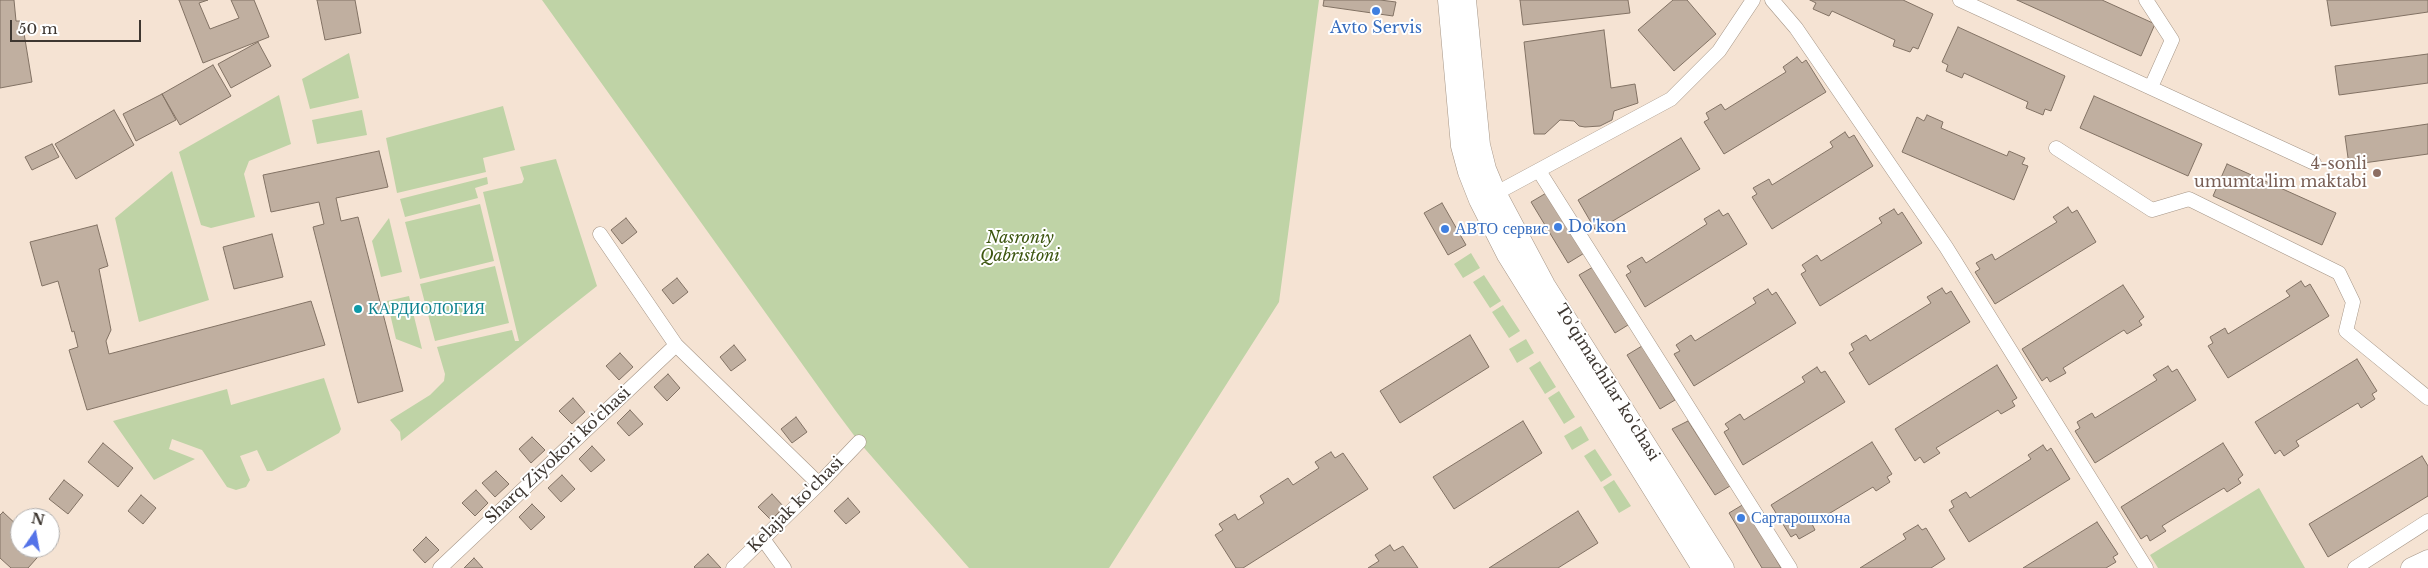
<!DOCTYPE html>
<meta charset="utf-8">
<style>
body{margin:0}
#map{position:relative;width:2428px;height:568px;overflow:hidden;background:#f5e3d3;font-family:"Libre Baskerville",serif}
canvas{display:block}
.north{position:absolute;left:10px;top:508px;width:50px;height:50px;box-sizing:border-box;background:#fff;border:1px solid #b2afad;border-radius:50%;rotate:12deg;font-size:14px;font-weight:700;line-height:20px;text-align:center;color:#3e3731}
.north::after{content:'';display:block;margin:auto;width:18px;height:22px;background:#5473e8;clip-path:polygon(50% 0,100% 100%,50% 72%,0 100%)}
.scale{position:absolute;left:10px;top:20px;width:131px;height:22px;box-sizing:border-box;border:2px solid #3e3731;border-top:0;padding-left:6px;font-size:15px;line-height:18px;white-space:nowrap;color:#3e3731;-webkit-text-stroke:4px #fff;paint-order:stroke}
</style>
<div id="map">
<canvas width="2428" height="568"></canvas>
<div class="north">N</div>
<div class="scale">50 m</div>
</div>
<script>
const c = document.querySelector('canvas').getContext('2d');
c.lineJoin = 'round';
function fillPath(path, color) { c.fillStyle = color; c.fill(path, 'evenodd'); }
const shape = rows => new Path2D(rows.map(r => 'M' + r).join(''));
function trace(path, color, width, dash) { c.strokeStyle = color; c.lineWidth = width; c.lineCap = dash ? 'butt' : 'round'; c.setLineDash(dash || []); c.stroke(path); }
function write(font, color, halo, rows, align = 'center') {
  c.font = font + ' "Libre Baskerville",serif'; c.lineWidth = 4; c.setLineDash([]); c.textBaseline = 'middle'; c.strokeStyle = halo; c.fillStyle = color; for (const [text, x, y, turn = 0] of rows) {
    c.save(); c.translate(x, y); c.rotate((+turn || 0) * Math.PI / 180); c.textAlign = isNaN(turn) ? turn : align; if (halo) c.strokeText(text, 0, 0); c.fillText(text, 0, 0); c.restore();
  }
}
const green = shape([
 [542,0,1319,0,1279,302,1109,568,969,568,859,442,835,410],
 [349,53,359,98,310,109,302,79],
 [279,95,291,144,249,161,244,174,255,217,211,228,201,225,179,152],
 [503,106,515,150,483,158,486,172,397,193,386,138],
 [362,110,367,135,317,144,312,120],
 [556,159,597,286,401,441,400,432,390,420,430,395,444,381,445,374,437,347,512,330,515,341,519,341,483,192,522,183,524,179,520,167],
 [172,171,209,300,139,322,115,218],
 [487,177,488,184,475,188,478,198,405,217,400,199],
 [480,204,494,261,420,279,405,222],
 [389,218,402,272,381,277,372,241],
 [1471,253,1480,268,1463,278,1454,264],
 [495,266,509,323,435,341,420,284],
 [1484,275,1501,301,1490,308,1473,282],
 [409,296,422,349,396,339,387,301],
 [1503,305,1520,331,1509,338,1492,312],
 [1526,339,1534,353,1517,363,1509,349],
 [1540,361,1556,387,1545,394,1529,368],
 [324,378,341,429,339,433,272,471,267,471,257,450,240,456,250,480,246,487,236,490,227,487,202,450,172,439,169,449,195,459,154,480,113,421,227,389,231,405],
 [1559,391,1575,417,1564,424,1548,398],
 [1581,426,1589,440,1572,450,1564,436],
 [1595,449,1612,475,1601,482,1584,456],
 [1614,480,1631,506,1619,513,1603,487],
 [2259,488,2305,568,2158,568,2150,555]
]);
const building = shape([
 [0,0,14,0,16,21,22,21,32,82,0,88,0,0],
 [179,0,208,0,199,3,210,29,239,18,231,0,254,0,269,37,203,63,179,0],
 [317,0,355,0,361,33,325,40,317,0],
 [1324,0,1380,0,1396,2,1393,16,1323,6,1324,0],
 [1520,0,1628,0,1630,13,1523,25,1520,0],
 [1673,0,1687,0,1716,34,1674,71,1638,30,1673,0],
 [1810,0,1903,0,1933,14,1918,49,1913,47,1910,52,1893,46,1895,40,1832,11,1829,16,1813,9,1816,3,1810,0],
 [2017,0,2102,0,2155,24,2141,56,2017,0],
 [2327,0,2428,0,2428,12,2331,26,2327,0],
 [1958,27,2065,76,2051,111,2045,109,2043,115,2026,108,2028,102,1964,73,1962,78,1946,71,1948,65,1942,62,1958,27],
 [1604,30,1611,88,1635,84,1638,103,1614,111,1612,120,1600,126,1585,127,1579,126,1574,121,1560,120,1545,134,1534,134,1524,42,1604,30],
 [258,42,271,66,231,88,218,64,258,42],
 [2428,54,2428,83,2339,95,2335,66,2428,54],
 [1797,57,1802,63,1806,60,1826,92,1724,154,1704,122,1709,119,1706,113,1721,104,1725,110,1786,72,1783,67,1797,57],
 [213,65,231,96,180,125,162,94,213,65],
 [162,94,176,120,136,141,123,114,162,94],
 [2094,96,2202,144,2188,176,2080,128,2094,96],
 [114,110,134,145,76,179,55,144,114,110],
 [1927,115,1943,122,1941,128,2007,156,2009,151,2025,158,2022,164,2028,166,2014,200,1902,152,1917,117,1924,121,1927,115],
 [2428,124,2428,154,2349,165,2345,136,2428,124],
 [1845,132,1849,138,1854,135,1873,166,1772,229,1752,197,1757,194,1753,188,1769,179,1772,185,1833,147,1830,142,1845,132],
 [1681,138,1700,169,1596,231,1578,200,1681,138],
 [52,144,59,157,32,170,25,157,52,144],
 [379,151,388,187,336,198,341,221,358,217,403,391,358,403,313,227,324,224,319,202,271,212,263,175,379,151],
 [2227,164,2336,213,2322,245,2213,196,2227,164],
 [1548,192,1586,252,1568,263,1531,202,1548,192],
 [1442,203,1466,245,1448,255,1424,213,1442,203],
 [2068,207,2072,213,2077,210,2096,242,1995,304,1975,272,1980,269,1976,263,1992,254,1995,260,2057,222,2053,217,2068,207],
 [1894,209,1898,215,1902,212,1922,243,1820,306,1801,274,1806,271,1802,265,1817,255,1821,261,1882,223,1879,218,1894,209],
 [1719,210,1723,216,1728,213,1747,244,1645,307,1626,275,1631,272,1627,266,1642,257,1646,263,1707,224,1704,219,1719,210],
 [626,218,637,232,622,244,611,230,626,218],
 [97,225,108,266,99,269,111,330,106,341,109,354,311,301,325,345,87,410,69,350,78,347,74,331,72,332,58,281,42,286,30,242,97,225],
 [272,234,283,277,234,289,223,247,272,234],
 [1593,267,1628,325,1615,333,1579,275,1593,267],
 [677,278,688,292,673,304,662,290,677,278],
 [2301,281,2305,287,2310,284,2329,316,2228,378,2208,346,2213,343,2210,337,2225,328,2228,334,2290,296,2286,291,2301,281],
 [2123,285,2144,317,2139,321,2142,325,2127,334,2124,330,2063,368,2066,373,2050,382,2047,377,2042,381,2022,349,2123,285],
 [1942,288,1946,294,1951,291,1970,322,1869,385,1849,353,1854,350,1851,344,1866,335,1870,341,1931,303,1927,297,1942,288],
 [1768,289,1772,295,1776,292,1796,323,1694,386,1674,354,1680,351,1676,345,1691,335,1695,341,1756,303,1753,298,1768,289],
 [1470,335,1489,367,1400,423,1380,391,1470,335],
 [734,345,746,360,731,371,720,357,734,345],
 [1642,346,1675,400,1660,409,1627,355,1642,346],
 [620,353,633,367,619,380,606,366,620,353],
 [2357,359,2377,391,2372,394,2375,399,2361,408,2358,403,2296,441,2299,446,2284,456,2280,450,2275,454,2255,422,2357,359],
 [1997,365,2017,398,2012,401,2015,406,2001,414,1998,410,1936,448,1940,453,1924,463,1920,457,1915,461,1895,429,1997,365],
 [2168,366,2172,372,2177,369,2196,400,2095,463,2075,431,2080,428,2077,422,2092,413,2095,418,2157,380,2153,375,2168,366],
 [1817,367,1821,373,1825,371,1845,402,1743,465,1724,432,1729,429,1725,424,1740,414,1744,420,1805,382,1802,377,1817,367],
 [668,374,680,388,667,401,654,387,668,374],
 [573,398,585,412,572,424,559,411,573,398],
 [630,410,643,424,629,436,617,423,630,410],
 [796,417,807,432,792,443,781,429,796,417],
 [1523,421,1542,453,1454,509,1433,477,1523,421],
 [1688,421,1730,486,1715,495,1672,429,1688,421],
 [532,437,545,450,531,463,519,449,532,437],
 [1872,442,1892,474,1887,477,1890,482,1876,491,1873,487,1812,524,1815,530,1799,539,1796,534,1791,537,1771,505,1872,442],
 [103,443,133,468,118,487,88,462,103,443],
 [2223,443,2243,475,2238,479,2241,483,2227,492,2224,488,2162,526,2166,531,2150,541,2147,535,2141,539,2121,507,2223,443],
 [2043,445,2047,451,2051,448,2070,479,1969,542,1949,510,1954,507,1951,501,1966,492,1970,498,2031,459,2028,455,2043,445],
 [592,446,605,460,591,472,579,459,592,446],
 [1331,452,1335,458,1343,453,1368,489,1243,568,1236,568,1215,535,1223,530,1219,524,1235,514,1238,520,1264,503,1260,496,1288,478,1293,485,1319,468,1315,462,1331,452],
 [2422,456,2428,466,2428,496,2328,557,2309,524,2422,456],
 [496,471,509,484,495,497,482,483,496,471],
 [562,475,575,489,561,502,548,488,562,475],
 [64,480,83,495,68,514,49,499,64,480],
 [476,490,488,503,475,516,462,503,476,490],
 [772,494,784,507,771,520,758,507,772,494],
 [141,495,156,508,143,524,128,511,141,495],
 [848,498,860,512,846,524,834,511,848,498],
 [532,504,545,517,531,530,519,517,532,504],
 [1744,504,1781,568,1762,568,1729,513,1744,504],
 [1578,511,1598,543,1558,568,1489,568,1578,511],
 [3,512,20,528,20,548,42,548,44,550,28,568,11,568,0,558,0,515,3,512],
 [2097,522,2118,554,2113,557,2116,562,2106,568,2023,568,2097,522],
 [1918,525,1922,530,1926,528,1945,559,1931,568,1860,568,1906,539,1903,534,1918,525],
 [426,537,439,550,425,563,413,550,426,537],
 [1390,545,1394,551,1403,546,1418,568,1368,568,1379,561,1375,555,1390,545],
 [708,554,721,568,695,568,694,567,708,554],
 [474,558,483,568,464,568,474,558]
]);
const street = shape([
 [1772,0,1796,28,1946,247,2146,568],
 [1960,0,2314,163],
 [2146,0,2172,40,2151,87],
 [2056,148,2152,210,2189,199,2339,273,2353,302,2346,331,2428,398],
 [1539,171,1790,568],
 [1489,197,1671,99,1719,51,1753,0],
 [600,234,676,345,819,484],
 [763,539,784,568],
 [440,568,676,345],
 [733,568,819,484,859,442],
 [2355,568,2428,521]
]);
const secondary = shape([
 [1448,0,1461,146,1468,172,1479,200,1507,255,1702,568],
 [1466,0,1480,145,1486,169,1496,193,1545,285,1724,568],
 [2411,568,2428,560]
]);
const markers = [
 [1376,11,5,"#3f7fe0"],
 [2377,173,5,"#8d6e63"],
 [1558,227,5,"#3f7fe0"],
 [1445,229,5,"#3f7fe0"],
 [358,309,5,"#0f9aa8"],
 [1741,518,5,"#3f7fe0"]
];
const shopNames = [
 ["Avto Servis",1376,28,"center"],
 ["Do'kon",1568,227],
 ["АВТО сервис",1455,229],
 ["Сартарошхона",1751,518]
];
const educationNames = [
 ["4-sonli",2367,164],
 ["umumta'lim maktabi",2367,182]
];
const parkNames = [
 ["Nasroniy",1020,238],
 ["Qabristoni",1020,256]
];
const cultureNames = [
 ["КАРДИОЛОГИЯ",368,309]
];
const streetNames = [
 ["To'qimachilar ko'chasi",1607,383,58],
 ["Sharq Ziyokori ko'chasi",558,456,-43],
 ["Kelajak ko'chasi",796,505,-45]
];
fillPath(green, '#bfd3a6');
fillPath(building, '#c0afa0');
trace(building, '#827264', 1);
trace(street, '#a59586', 15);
trace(secondary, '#a59586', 21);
trace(street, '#fff', 14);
trace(secondary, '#fff', 20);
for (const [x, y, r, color] of markers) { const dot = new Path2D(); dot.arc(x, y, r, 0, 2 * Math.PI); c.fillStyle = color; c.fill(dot); trace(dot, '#fff', 2); }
write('16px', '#366cbe', '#fff', shopNames, 'left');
write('16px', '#785e54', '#fff', educationNames, 'right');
write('italic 16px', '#3d5610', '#fff', parkNames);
write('16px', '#0d838f', '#fff', cultureNames, 'left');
write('16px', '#3e3731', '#fff', streetNames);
</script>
